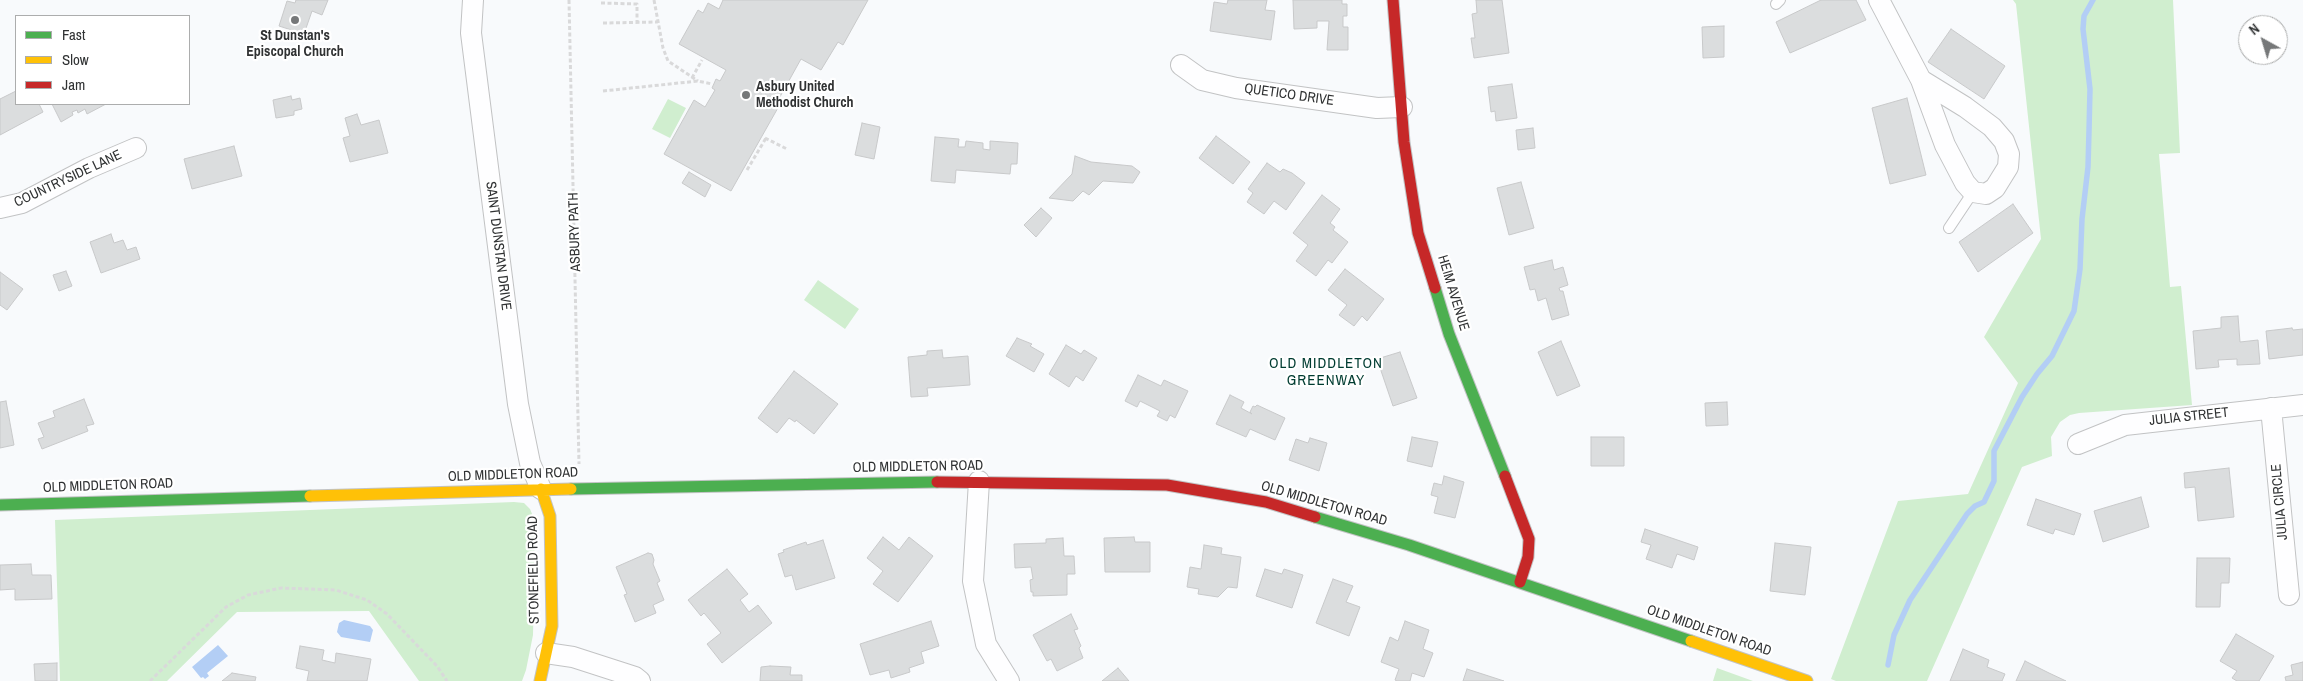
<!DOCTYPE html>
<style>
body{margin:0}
#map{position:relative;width:2303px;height:681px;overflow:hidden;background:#f8fafc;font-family:"Archivo Narrow",sans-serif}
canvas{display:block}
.legend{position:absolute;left:15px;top:15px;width:175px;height:90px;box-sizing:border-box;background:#fff;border:1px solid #acadad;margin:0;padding:6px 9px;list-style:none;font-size:15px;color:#303233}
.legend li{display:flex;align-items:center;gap:10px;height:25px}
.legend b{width:25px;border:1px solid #acadad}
.north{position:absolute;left:2238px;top:15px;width:50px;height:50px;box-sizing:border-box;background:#fff;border:1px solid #acadad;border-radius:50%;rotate:321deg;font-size:14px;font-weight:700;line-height:20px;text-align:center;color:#303233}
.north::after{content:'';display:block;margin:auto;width:18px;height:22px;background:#767879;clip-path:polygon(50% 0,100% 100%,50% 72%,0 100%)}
</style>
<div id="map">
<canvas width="2303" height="681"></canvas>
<ul class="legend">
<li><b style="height:6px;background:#4caf50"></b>Fast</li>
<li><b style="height:6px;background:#ffc107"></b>Slow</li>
<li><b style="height:6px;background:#c62828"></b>Jam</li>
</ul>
<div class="north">N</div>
</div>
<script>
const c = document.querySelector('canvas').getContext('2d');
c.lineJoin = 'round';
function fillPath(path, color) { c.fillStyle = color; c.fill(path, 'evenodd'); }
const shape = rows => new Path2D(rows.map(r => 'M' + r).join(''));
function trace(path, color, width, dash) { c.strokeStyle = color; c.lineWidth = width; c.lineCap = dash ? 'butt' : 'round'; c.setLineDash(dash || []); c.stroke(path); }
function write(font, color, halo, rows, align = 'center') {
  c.font = font + ' "Archivo Narrow",sans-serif'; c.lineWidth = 4.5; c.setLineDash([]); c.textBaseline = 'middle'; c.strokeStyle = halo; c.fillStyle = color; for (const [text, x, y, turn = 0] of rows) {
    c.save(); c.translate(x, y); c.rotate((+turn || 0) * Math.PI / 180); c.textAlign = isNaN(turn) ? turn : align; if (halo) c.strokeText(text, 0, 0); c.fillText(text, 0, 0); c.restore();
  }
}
const green = shape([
 [2013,0,2173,0,2180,153,2159,154,2170,287,2181,286,2192,405,2079,413,2070,415,2060,422,2051,437,2052,456,2022,467,1927,681,1836,681,1831,679,1898,501,1968,494,2018,383,1984,337,2041,239,2016,4],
 [668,99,686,108,670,138,652,129],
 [818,280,859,309,845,329,804,300],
 [514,502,524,503,530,509,535,521,533,635,526,670,522,681,419,681,369,611,237,612,167,681,60,681,55,520],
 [1717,668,1753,681,1713,681]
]);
const water = shape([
 [344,620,370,626,373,630,370,642,341,637,337,632,339,623],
 [218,645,228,656,207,673,209,676,205,679,203,677,201,678,192,667]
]);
const stream = shape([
 [1888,665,1894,635,1910,600,1967,514,1975,506,1984,502,1994,481,1994,451,2022,397,2037,374,2052,356,2074,311,2080,269,2082,219,2088,167,2089,131,2090,89,2083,29,2084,16,2093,0]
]);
const building = shape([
 [296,0,328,0,322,15,312,11,304,34,279,26,287,1,295,3,296,0],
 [723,0,868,0,843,45,838,42,821,70,801,59,776,104,779,106,731,191,664,154,694,100,705,107,715,90,712,88,716,79,720,81,726,70,679,44,698,10,703,13,708,3,719,9,723,0],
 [1228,0,1267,0,1265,10,1275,11,1271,40,1210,31,1214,2,1227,4,1228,0],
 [1293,0,1342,0,1342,4,1347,4,1347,16,1343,16,1343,27,1348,27,1348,50,1327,50,1329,21,1317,21,1317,28,1294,29,1293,0],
 [1476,0,1502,0,1509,53,1474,58,1471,38,1475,38,1472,14,1477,13,1476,0],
 [1821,0,1856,0,1866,20,1790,53,1776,22,1821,0],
 [1724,26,1724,57,1703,58,1702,27,1724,26],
 [1951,29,2005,66,1984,99,1928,62,1951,29],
 [1512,84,1517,118,1496,121,1495,111,1491,112,1488,87,1512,84],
 [16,91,16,104,39,104,43,112,0,135,0,99,16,91],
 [291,96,292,100,300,98,302,109,294,111,294,115,276,118,273,100,291,96],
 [1907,98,1926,175,1890,184,1872,108,1907,98],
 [52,104,106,104,87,114,85,109,78,113,77,110,72,112,73,115,61,122,52,104],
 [357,114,361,125,379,120,388,153,350,162,343,138,350,136,345,118,357,114],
 [862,123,880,127,874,159,855,155,862,123],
 [1533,128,1535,148,1518,150,1516,130,1533,128],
 [1216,136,1250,162,1233,184,1199,158,1216,136],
 [935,137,959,139,958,147,965,147,966,141,983,143,983,149,990,150,990,141,1018,143,1017,164,1011,164,1010,174,956,170,955,183,931,181,935,137],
 [234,146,242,176,192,189,184,159,234,146],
 [1075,156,1091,162,1132,166,1140,172,1133,183,1103,181,1089,195,1083,191,1073,201,1049,198,1072,174,1075,156],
 [1267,163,1280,172,1283,169,1292,173,1305,183,1286,210,1274,201,1264,214,1247,202,1253,193,1248,189,1267,163],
 [689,172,711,185,705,197,682,183,689,172],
 [1521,182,1534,228,1509,235,1497,188,1521,182],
 [1322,195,1340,209,1330,223,1335,227,1333,230,1348,242,1332,263,1328,260,1316,276,1296,261,1308,245,1293,233,1322,195],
 [2013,204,2033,233,1978,272,1959,242,2013,204],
 [1041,208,1052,218,1036,237,1024,225,1041,208],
 [111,234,114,243,123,240,127,250,136,247,140,259,101,273,90,242,111,234],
 [1552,260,1554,270,1563,267,1568,285,1559,288,1560,291,1563,291,1569,315,1552,320,1546,298,1538,301,1535,289,1530,290,1524,267,1552,260],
 [1345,269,1384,299,1367,321,1362,316,1354,326,1339,315,1347,305,1328,290,1345,269],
 [66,271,72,286,59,291,53,275,66,271],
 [0,272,23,289,7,310,0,305,0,272],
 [2238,316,2240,342,2258,340,2260,364,2237,365,2237,359,2218,360,2219,367,2196,369,2193,331,2221,328,2221,317,2238,316],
 [2292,328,2293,330,2303,329,2303,355,2269,359,2266,331,2292,328],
 [1017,338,1032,344,1030,346,1044,354,1034,372,1006,356,1017,338],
 [1561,341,1580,386,1557,396,1538,352,1561,341],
 [1066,345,1081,354,1084,350,1097,358,1083,381,1076,376,1069,387,1049,374,1066,345],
 [942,350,943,358,968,356,970,385,927,388,928,396,911,397,908,357,927,355,927,351,942,350],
 [1400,352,1417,398,1393,406,1377,359,1400,352],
 [794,371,838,404,814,434,796,420,795,422,789,418,777,433,758,418,794,371],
 [1138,375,1161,386,1164,380,1188,391,1175,418,1170,415,1167,421,1157,416,1160,411,1140,401,1137,407,1125,401,1138,375],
 [1230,395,1244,402,1241,408,1252,414,1250,412,1253,406,1255,407,1257,405,1285,418,1275,440,1250,429,1246,437,1216,424,1230,395],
 [84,399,94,424,86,426,88,431,42,449,38,439,44,437,38,423,55,417,53,411,84,399],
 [6,401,14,445,0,448,0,402,6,401],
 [1727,402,1728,425,1706,426,1705,403,1727,402],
 [1412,437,1438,442,1432,467,1407,461,1412,437],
 [1591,437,1624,437,1624,466,1591,466,1591,437],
 [1310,438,1327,443,1319,471,1289,460,1296,439,1308,443,1310,438],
 [2229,468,2234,517,2198,521,2195,487,2185,488,2184,473,2229,468],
 [1444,476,1464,482,1455,518,1434,513,1438,497,1431,495,1434,483,1442,485,1444,476],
 [2141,497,2149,527,2103,542,2094,511,2141,497],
 [2036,499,2081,514,2074,535,2055,529,2053,534,2027,525,2036,499],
 [1645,529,1698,547,1694,560,1677,554,1672,568,1646,559,1651,545,1641,542,1645,529],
 [883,537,899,550,909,537,933,556,898,602,873,584,883,571,867,558,883,537],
 [1134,537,1135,542,1150,542,1150,572,1105,572,1104,538,1134,537],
 [1063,538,1064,556,1074,556,1075,574,1067,574,1067,595,1033,596,1033,592,1031,592,1030,580,1033,579,1031,567,1015,568,1014,544,1046,543,1046,539,1063,538],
 [823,540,835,578,796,590,792,575,785,577,778,554,784,552,783,550,806,542,807,545,823,540],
 [1775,543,1811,547,1805,595,1770,591,1775,543],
 [1204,545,1222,548,1221,554,1241,557,1237,588,1228,587,1218,597,1198,594,1199,589,1187,587,1190,567,1201,569,1204,545],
 [648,553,652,554,654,560,653,564,660,581,657,583,664,600,653,605,656,613,635,622,624,595,627,594,616,567,648,553],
 [2197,558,2230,558,2229,583,2221,583,2220,607,2196,607,2197,558],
 [31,564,32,575,51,575,52,599,15,600,15,589,0,590,0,565,31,564],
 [727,569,748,594,740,600,749,612,758,605,772,623,722,663,707,644,721,633,704,613,701,616,688,600,727,569],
 [1265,569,1282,574,1284,569,1303,575,1292,608,1256,596,1265,569],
 [1333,579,1353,586,1346,602,1360,607,1349,636,1316,623,1333,579],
 [1071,614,1078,629,1074,630,1081,646,1079,648,1083,658,1057,671,1051,659,1047,661,1033,635,1071,614],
 [931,621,939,646,921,652,924,663,909,668,910,672,891,678,889,670,870,675,860,644,931,621],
 [1405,621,1429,630,1423,649,1433,653,1424,677,1412,673,1410,681,1397,681,1395,680,1399,669,1381,662,1390,637,1398,641,1405,621],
 [2236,634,2274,656,2259,681,2237,681,2232,678,2237,671,2220,661,2236,634],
 [300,646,324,650,322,660,335,663,336,653,371,659,367,681,307,681,309,671,296,668,300,646],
 [1963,649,1989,660,1987,667,2005,674,2002,681,1950,681,1963,649],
 [2025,661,2049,673,2066,681,2016,681,2025,661],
 [2303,662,2303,681,2286,681,2285,677,2293,675,2291,665,2303,662],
 [57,663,57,681,35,681,34,664,57,663],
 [770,666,791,667,790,675,802,675,802,681,760,681,761,667,770,666],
 [1118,668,1129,681,1102,681,1118,668],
 [1467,669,1504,681,1463,681,1467,669],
 [232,673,256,677,255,681,222,681,232,673]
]);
const path = shape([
 [569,0,579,464],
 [654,0,663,48,668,61,698,81],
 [601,3,637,4,637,23],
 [603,23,658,22],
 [692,78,702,60],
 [603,91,698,81,712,84],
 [765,138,787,149],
 [747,170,766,138],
 [150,681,226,607,248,595,281,588,336,590,367,600,387,614,437,666,447,681]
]);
const lane = shape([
 [1776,4,1780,0],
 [1949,228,1973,192]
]);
const street = shape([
 [473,0,471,33,518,404,530,463,541,489],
 [1879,0,1921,80,1945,145,1965,183,1973,192,1986,194,1995,188,2008,167,2009,154,2004,141,1992,127,1965,107,1921,80],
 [1181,65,1202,80,1236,88,1377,108,1402,107],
 [0,208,22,203,89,168,136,148],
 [2271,408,2289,595],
 [2078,444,2125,425,2303,405],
 [979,481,973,581,986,644,1009,681],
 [546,653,573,657,635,677,640,681]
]);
const fast = shape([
 [1435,288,1449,334,1505,476],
 [571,489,937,482],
 [0,505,310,496],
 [1315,517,1409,545,1691,641]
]);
const slow = shape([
 [310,496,571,489],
 [1691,641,1807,681],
 [540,681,552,626,550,516,541,489]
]);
const jam = shape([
 [1393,0,1404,142,1418,233,1435,288],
 [1505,476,1529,539,1528,557,1520,582],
 [937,482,1167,485,1266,502,1315,517]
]);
const markers = [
 [295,20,5,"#767879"],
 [746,95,5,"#767879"]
];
const poiNames = [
 ["St Dunstan's",295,36],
 ["Episcopal Church",295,52],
 ["Asbury United",756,87,"left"],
 ["Methodist Church",756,103,"left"]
];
const streetNames = [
 ["QUETICO DRIVE",1289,95,8],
 ["COUNTRYSIDE LANE",68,179,-25],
 ["ASBURY PATH",575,232,-92],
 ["SAINT DUNSTAN DRIVE",498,246,83],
 ["HEIM AVENUE",1453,293,73],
 ["JULIA STREET",2189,417,-6],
 ["OLD MIDDLETON ROAD",918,467,-1],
 ["OLD MIDDLETON ROAD",513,475,-2],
 ["OLD MIDDLETON ROAD",108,486,-2],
 ["JULIA CIRCLE",2280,502,-95],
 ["OLD MIDDLETON ROAD",1324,504,16],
 ["STONEFIELD ROAD",534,570,-91],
 ["OLD MIDDLETON ROAD",1709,631,19]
];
const neighbourhoodNames = [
 ["OLD MIDDLETON",1326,364],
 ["GREENWAY",1326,381]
];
fillPath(green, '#d0eecf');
fillPath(water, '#b3cef5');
trace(stream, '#b3cef5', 5.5);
fillPath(building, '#dbddde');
trace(building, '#c8c9ca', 1);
trace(lane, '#c2c3c4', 12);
trace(street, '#c2c3c4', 22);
trace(fast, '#c2c3c4', 13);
trace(slow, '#c2c3c4', 13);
trace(jam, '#c2c3c4', 13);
trace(path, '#d9d9da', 3, [4, 2.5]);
trace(lane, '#fefeff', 10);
trace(street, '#fefeff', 20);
trace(fast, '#4caf50', 11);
trace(slow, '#ffc107', 11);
trace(jam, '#c62828', 11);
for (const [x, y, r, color] of markers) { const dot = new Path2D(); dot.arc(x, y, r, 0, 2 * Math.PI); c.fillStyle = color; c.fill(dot); trace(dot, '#fff', 2); }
write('bold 14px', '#303233', '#fff', poiNames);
write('14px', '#303233', '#fff', streetNames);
c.letterSpacing = '1px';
write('15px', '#003c31', '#fff', neighbourhoodNames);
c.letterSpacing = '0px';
</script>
